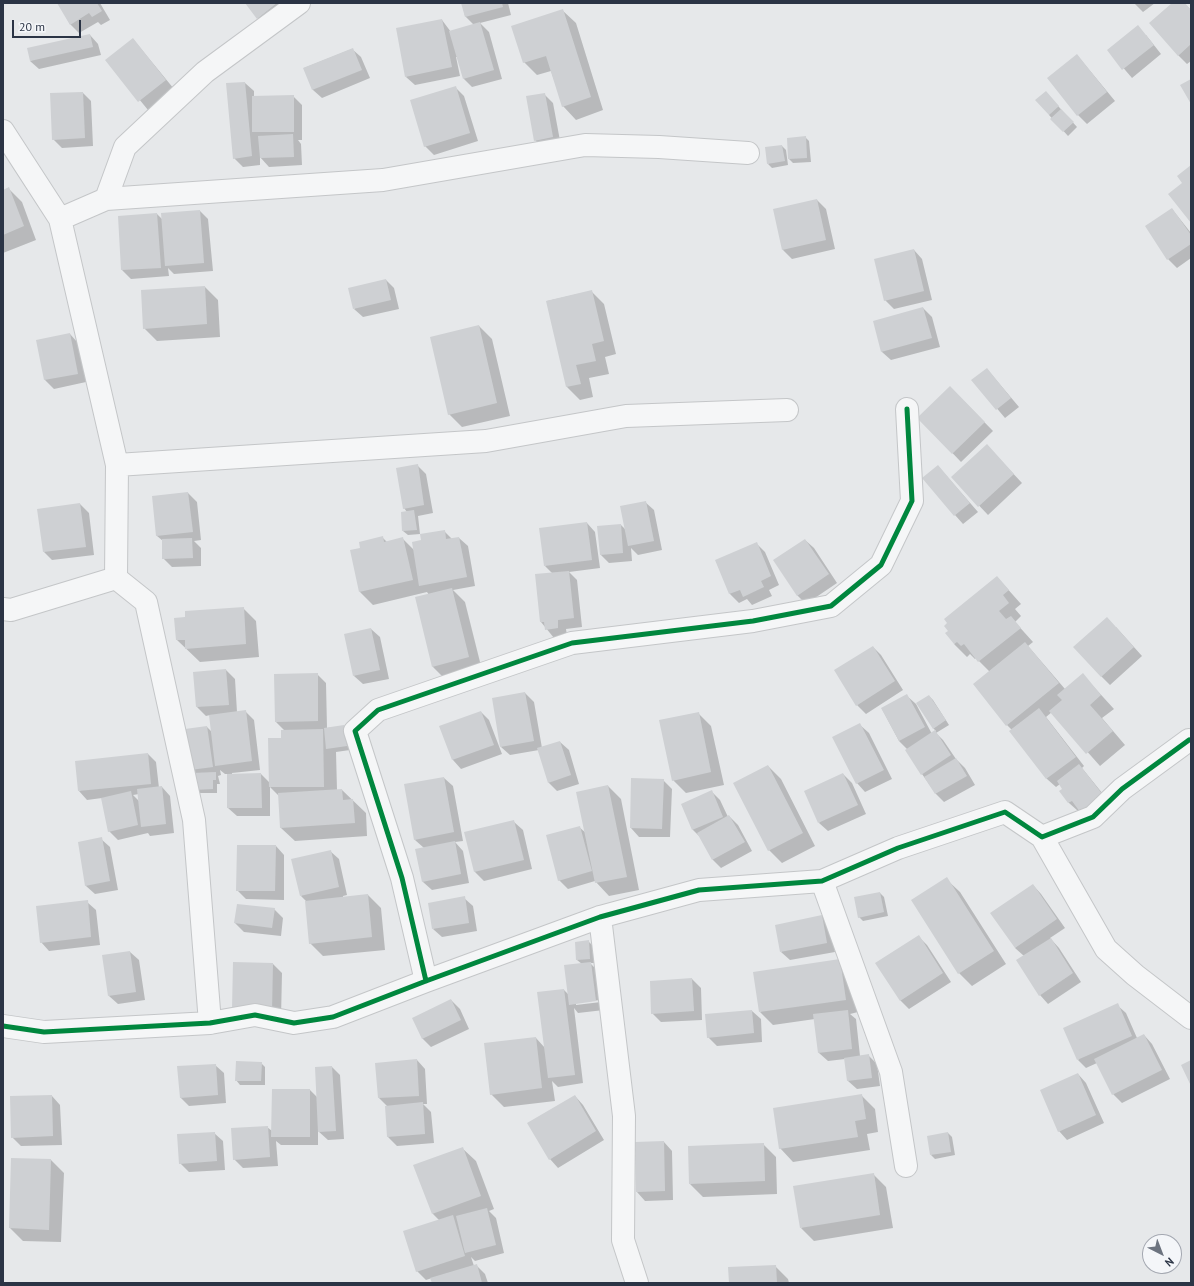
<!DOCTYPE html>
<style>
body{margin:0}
#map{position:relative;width:1194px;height:1286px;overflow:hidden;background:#e6e8ea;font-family:"PT Sans",sans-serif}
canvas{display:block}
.frame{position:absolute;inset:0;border:4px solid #2b3445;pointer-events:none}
.north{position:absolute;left:1142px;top:1234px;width:40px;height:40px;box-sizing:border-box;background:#f4f6f9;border:1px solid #a4a8b1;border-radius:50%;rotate:138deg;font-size:11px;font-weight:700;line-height:16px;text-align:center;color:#2b3445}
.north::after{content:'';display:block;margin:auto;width:14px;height:18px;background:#6c737f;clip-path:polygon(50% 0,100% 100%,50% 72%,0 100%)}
.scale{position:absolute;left:12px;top:20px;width:69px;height:18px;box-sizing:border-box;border:2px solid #2b3445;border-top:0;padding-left:5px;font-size:12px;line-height:14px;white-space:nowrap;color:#2b3445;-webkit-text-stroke:3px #f4f6f9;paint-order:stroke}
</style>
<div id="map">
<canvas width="1194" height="1286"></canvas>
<div class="frame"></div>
<div class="north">N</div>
<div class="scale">20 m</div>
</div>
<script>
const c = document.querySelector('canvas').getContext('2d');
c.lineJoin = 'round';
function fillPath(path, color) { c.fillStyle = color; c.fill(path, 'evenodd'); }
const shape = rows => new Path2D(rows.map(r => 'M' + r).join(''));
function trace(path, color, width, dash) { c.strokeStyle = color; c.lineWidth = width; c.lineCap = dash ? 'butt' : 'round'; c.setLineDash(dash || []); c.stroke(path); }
const shadow = shape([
 [58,3,100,3,110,20,101,25,98,22,79,33,70,24],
 [246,3,296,3,266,27],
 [462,3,508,3,511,15,480,23,489,32,502,79,472,87,464,79,458,57,456,57,460,76,415,85,406,77,442,20,451,32,474,25,465,16],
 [1134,3,1155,3,1143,12],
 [1173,3,1184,3,1191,10,1191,61,1187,64,1178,55],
 [562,10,576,23,603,110,576,120,563,106,551,71,537,75,524,62],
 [90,35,98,44,101,55,39,69,30,61],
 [1146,35,1161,54,1132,78,1108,50],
 [133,39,174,89,148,110,107,60],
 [352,49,361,57,370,78,322,98,313,90,304,68],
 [1077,55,1115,101,1087,124,1078,115],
 [245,83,254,91,254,97,293,96,302,105,302,140,298,140,301,144,302,165,269,167,260,157,260,165,243,167,234,158],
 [455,87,464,96,478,141,434,155,425,146],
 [83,93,91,101,93,146,62,148,53,139],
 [544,94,553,103,561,146,544,149,535,140],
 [1050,97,1077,127,1068,136,1049,115],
 [805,137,809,141,811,162,793,163,789,159],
 [782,146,786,150,788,165,772,168,768,164],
 [8,188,22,202,36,240,3,253,3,191],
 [817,200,826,209,835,249,792,259,783,250,774,210],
 [1172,209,1191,233,1191,258,1177,268,1168,259,1146,226],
 [200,211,208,219,213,271,174,274,168,268,169,276,131,279,122,270,119,217,157,214,162,219],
 [914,250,922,259,932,300,894,309,885,300],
 [386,280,394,288,399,309,363,317,354,309],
 [205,287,218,300,220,337,157,341,144,328],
 [591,291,604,304,616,354,605,357,609,374,589,378,593,397,580,400,567,387,547,301],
 [923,308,932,317,940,347,891,360,882,352,874,322],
 [479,326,492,339,510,416,462,427,449,414],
 [70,334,78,343,86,382,54,389,45,380,38,341],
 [987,369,1019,407,1005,418,973,380],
 [950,387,993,431,961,462,919,418],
 [995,454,1022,483,988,515,952,477],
 [417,465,426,474,433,513,418,516,420,534,408,535,403,531,407,512,404,508],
 [938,466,978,512,963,524,955,515],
 [188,493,197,502,201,540,194,541,201,548,201,566,172,567,163,558,163,541,157,536,153,497],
 [645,502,654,510,662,550,638,555,631,548,632,561,609,563,600,554,621,525,626,530],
 [80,504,89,513,94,555,52,560,44,552],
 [587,523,595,532,600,568,569,572,577,580,582,627,566,629,567,636,554,638,541,622,552,573,545,566],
 [444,531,452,539,459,538,468,546,475,586,453,590,465,602,482,670,446,680,433,667,429,595,427,592,373,605,360,592,361,548,382,537,387,542,403,539,414,550],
 [805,540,814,548,837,583,806,604,797,595],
 [756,543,765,552,779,585,769,590,772,596,752,605,747,599,739,603,730,594,716,561],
 [997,577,1021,604,1015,609,1021,616,1015,622,1033,642,1028,646,1065,689,1083,675,1114,709,1102,718,1125,745,1100,766,1052,712,1046,717,1084,766,1082,768,1111,804,1078,811,1069,803,1061,791,1064,789,1060,784,1056,787,1047,779,1011,731,1012,730,1007,725,990,672,976,658,975,659,970,654,967,657,954,644],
 [243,608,256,621,259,657,200,662,177,640,187,618],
 [1116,627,1142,656,1110,685,1101,676],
 [371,629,380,637,389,679,363,684,354,676],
 [873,647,881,655,903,690,866,714,857,705],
 [226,670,235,679,237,712,245,711,254,720,260,770,232,773,232,775,261,774,270,783,285,731,276,722,317,674,326,683,327,728,344,726,348,730,350,750,336,752,337,790,342,790,366,813,367,836,295,841,281,828,279,796,270,787,270,816,237,816,228,808,228,774,225,774,220,770,221,775,218,776,220,784,217,784,217,793,198,793,191,770,207,727,212,732,210,715,206,716,197,707,195,673],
 [525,693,534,702,542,748,560,742,569,750,579,784,557,791,549,783,539,750,510,755,501,747],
 [907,696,916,704,932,734,936,731,933,728,929,696,933,700,949,725,936,733,943,740,956,759,965,768,975,785,944,802,936,794,922,774,908,750,899,741,882,709],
 [481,712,489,720,502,754,461,769,453,760,441,727],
 [698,713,711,726,724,785,686,793,673,780],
 [860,725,869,733,892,779,865,792,857,783],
 [148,754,156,762,159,788,162,787,170,796,174,833,150,836,148,833,118,840,109,831,102,798,87,800,79,791],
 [139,794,139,801,133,795],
 [768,766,781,779,815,846,782,863,769,850],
 [843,774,852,783,866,814,828,831,819,823],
 [444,778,453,786,463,841,455,842,463,851,469,883,432,890,423,882,417,850,424,848,415,840],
 [632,779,663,780,672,789,670,837,639,837,631,828],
 [608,786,621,799,639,890,609,896,595,881,568,889,559,880,579,827,586,833],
 [712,792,720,800,728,817,729,816,738,825,752,851,721,868,713,860,701,838,693,830,682,805],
 [514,822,523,830,532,869,484,881,475,872,466,833],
 [101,839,110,847,118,890,95,894,86,886],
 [276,846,284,855,284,900,246,899,237,890],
 [330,851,339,859,347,895,343,896,343,898,368,895,381,908,385,950,323,956,310,943,306,901,301,896],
 [946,879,960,892,1006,964,972,986,959,973],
 [1033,885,1041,894,1065,928,1050,938,1059,948,1081,982,1048,1004,1040,995,1024,956,1015,948],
 [880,893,884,897,888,916,863,921,859,917],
 [464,898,473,906,477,931,442,937,433,929],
 [87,902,96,910,100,945,49,951,41,942],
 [274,909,283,918,281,936,244,932,235,923],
 [822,916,831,925,835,952,790,960,781,952],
 [918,936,927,945,951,982,909,1009,900,1000],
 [588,941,592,945,594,963,590,963,599,972,604,1010,578,1013,574,1008,583,1083,558,1087,552,1081,555,1101,504,1107,491,1094,536,1038,545,1048,564,990,569,995,582,964,577,960],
 [600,1000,601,1002,576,1005,576,1003],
 [130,952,139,960,145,1000,118,1004,109,996],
 [840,960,858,1012,850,1014,856,1019,860,1056,868,1055,877,1064,880,1086,857,1089,848,1081,845,1059,828,1061,819,1053,815,1019,773,1025,760,1012],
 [234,964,273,964,282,973,281,1018],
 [692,979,701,988,702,1020,661,1022,652,1013],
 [451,1000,460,1009,469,1029,431,1047,422,1038],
 [1117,1005,1126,1013,1137,1038,1144,1035,1152,1044,1170,1079,1122,1103,1113,1094,1097,1063,1086,1068,1078,1060],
 [752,1011,761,1019,762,1042,717,1046,708,1037],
 [417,1060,425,1069,427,1104,423,1104,431,1112,434,1143,397,1146,388,1137,387,1106,379,1098,376,1064],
 [261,1063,265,1067,265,1085,240,1085,236,1080],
 [215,1065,224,1073,226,1103,189,1106,180,1097],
 [332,1067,340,1075,344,1139,328,1140,318,1131,318,1145,281,1145,276,1141,278,1166,243,1168,234,1159,267,1127,272,1131,310,1090,317,1097],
 [1078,1074,1086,1083,1104,1123,1067,1140,1059,1131],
 [52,1096,60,1105,62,1145,21,1146,12,1137],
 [575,1096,583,1105,604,1140,558,1168,550,1159],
 [862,1096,875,1109,878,1132,867,1134,870,1150,793,1162,780,1148],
 [214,1133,223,1141,225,1170,189,1172,180,1163],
 [948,1133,952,1137,955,1155,935,1159,931,1155],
 [664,1142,672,1151,673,1200,645,1201,637,1192],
 [763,1144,776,1157,777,1194,703,1197,690,1184],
 [462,1148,476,1161,494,1209,489,1211,496,1218,504,1253,475,1261,471,1257,474,1266,477,1266,485,1274,488,1283,433,1283,432,1278,426,1280,417,1271,439,1220,433,1214,415,1166],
 [12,1159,51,1160,64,1173,61,1242,23,1241,10,1228],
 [873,1174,886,1187,893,1228,814,1241,801,1228],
 [775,1266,788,1279,789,1283,730,1283]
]);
const building = shape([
 [57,3,97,3,102,11,92,17,89,13,70,25],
 [245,3,277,3,257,19],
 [461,3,502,3,503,7,465,17],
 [1172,3,1185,3,1191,10,1191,44,1178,56,1149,23],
 [563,9,591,97,562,107,546,56,523,63,511,26],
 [442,19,452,67,405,77,396,28],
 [480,22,494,70,463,79,449,31],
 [1138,25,1154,45,1122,70,1107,50],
 [90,34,93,47,30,61,27,48],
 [133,38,166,80,138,102,105,60],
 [353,48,362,70,312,90,303,68],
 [1077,54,1107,92,1077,116,1047,78],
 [1191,79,1191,104,1180,85],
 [245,82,252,156,233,159,226,83],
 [456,86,470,133,424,147,410,100],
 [1046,91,1059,106,1049,115,1035,100],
 [83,92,85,138,52,140,50,93],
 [545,93,553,137,534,141,526,96],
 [294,95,294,132,252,132,252,96],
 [1061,109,1074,122,1063,132,1050,119],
 [293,134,294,157,260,158,258,136],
 [806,136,807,158,788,159,787,138],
 [782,145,785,161,767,164,765,147],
 [1191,165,1191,223,1168,194,1182,183,1177,176],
 [9,187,24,226,3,235,3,190],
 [817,199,826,240,782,250,773,209],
 [1172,208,1191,235,1191,244,1167,260,1145,226],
 [200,210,204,263,165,266,161,213],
 [157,213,161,268,121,270,118,216],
 [914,249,924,291,884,301,874,259],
 [386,279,391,300,353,309,348,288],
 [205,286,207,324,143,329,141,290],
 [592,290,604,341,592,344,596,361,576,365,581,384,566,387,546,301],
 [923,307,932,338,881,352,873,321],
 [479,325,497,403,448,415,430,337],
 [70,333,78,374,44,380,36,340],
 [987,368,1011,398,996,410,971,380],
 [950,386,985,422,952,454,917,418],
 [987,444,1014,474,978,507,951,477],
 [418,464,424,505,403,509,396,468],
 [938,465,970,503,954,516,922,478],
 [188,492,193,532,156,536,152,496],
 [646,501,654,541,628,546,620,506],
 [80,503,86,547,43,552,37,509],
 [414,510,417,530,402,531,401,512],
 [587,522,592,560,544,566,539,528],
 [621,524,623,553,600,555,597,526],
 [445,530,446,539,459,537,467,577,419,586,412,542,421,540,420,534],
 [383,536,384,542,403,537,413,580,359,592,350,550,360,548,359,542],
 [192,538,193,558,162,559,162,539],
 [805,539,829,574,797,596,773,560],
 [757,542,771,576,761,581,764,587,743,597,740,590,729,594,715,560],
 [569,571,574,618,558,620,558,628,545,630,544,622,540,622,535,574],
 [997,576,1009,590,1003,595,1009,603,999,611,1006,619,1011,616,1021,628,978,662,964,644,961,646,957,642,954,644,945,633,948,631,944,626,947,623,944,619],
 [452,588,469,657,432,667,415,597],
 [244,607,246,644,185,649,185,640,176,640,174,618,185,617,185,611],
 [1107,617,1134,647,1101,677,1073,647],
 [371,628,380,670,353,676,344,634],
 [1025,642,1059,683,1006,726,973,684],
 [873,646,895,681,856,706,834,670],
 [226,669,229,705,196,707,193,672],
 [318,673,318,721,275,722,274,674],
 [1083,673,1101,695,1090,705,1113,731,1086,754,1049,711,1062,700,1057,695],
 [525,692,534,741,500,747,492,698],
 [907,694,925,727,899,741,881,708],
 [929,695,946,720,933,729,916,703],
 [1039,708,1076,757,1046,779,1009,731],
 [246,710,252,761,215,766,209,715],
 [481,711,494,745,452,760,439,726],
 [699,712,711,772,672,781,659,720],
 [860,723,884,770,856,784,832,737],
 [344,725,347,746,326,749,324,728],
 [207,726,213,767,190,770,185,729],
 [323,729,324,787,269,787,268,738,281,738,281,730],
 [935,730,951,755,921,775,905,750],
 [560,741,571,775,548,783,537,748],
 [148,753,151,784,78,791,75,761],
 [956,758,967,776,935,794,924,777],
 [1079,764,1103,795,1080,812,1072,801,1068,803,1059,791,1062,789,1057,781],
 [768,765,803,833,768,851,733,783],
 [216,772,216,780,213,780,213,789,193,790,192,773],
 [261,773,262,808,227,808,227,774],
 [843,773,858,805,818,823,804,791],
 [444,777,454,832,414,840,404,784],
 [631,778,664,779,662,829,630,828],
 [608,785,627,877,595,883,576,792],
 [162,786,166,824,141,827,137,789],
 [342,789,343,800,353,799,355,823,280,828,278,793],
 [712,790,723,817,692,830,681,804],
 [131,791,138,825,108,832,101,798],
 [729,815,745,842,712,860,697,833],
 [514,820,524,860,474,872,464,832],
 [580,826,592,871,558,881,546,835],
 [102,837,110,881,85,886,78,842],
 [455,841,461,874,422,882,415,849],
 [237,845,276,845,275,891,236,891],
 [331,850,339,887,300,896,291,859],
 [947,877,994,951,958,974,911,900],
 [1033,884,1057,919,1015,948,990,913],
 [880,892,884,912,858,918,854,897],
 [368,894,372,937,309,944,305,901],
 [465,896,469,923,432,929,428,903],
 [88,900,91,937,40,943,36,906],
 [237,904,275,908,272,928,234,923],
 [822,915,827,943,780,952,775,925],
 [919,935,943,973,900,1001,875,963],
 [1051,938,1073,973,1039,996,1016,960],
 [589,940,590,959,576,960,575,942],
 [130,951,136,992,108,996,102,955],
 [840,959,846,1000,759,1012,753,972],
 [233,962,273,963,272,1010,232,1009],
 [591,962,596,1001,569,1005,564,965],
 [692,978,694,1011,651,1014,650,981],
 [564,989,575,1075,548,1078,537,992],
 [451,999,461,1020,422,1039,412,1018],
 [1118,1003,1132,1036,1077,1060,1063,1028],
 [752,1010,754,1033,707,1038,705,1014],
 [848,1010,852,1049,818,1053,813,1014],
 [1144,1034,1162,1070,1112,1095,1094,1059],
 [536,1037,542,1088,490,1095,484,1043],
 [869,1054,872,1078,847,1081,844,1058],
 [417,1059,419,1096,378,1098,375,1063],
 [1191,1060,1191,1086,1181,1065],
 [236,1061,262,1062,261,1081,235,1081],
 [216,1064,218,1095,180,1098,177,1066],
 [332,1066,336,1131,318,1132,315,1067],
 [1078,1073,1096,1115,1058,1132,1040,1090],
 [272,1089,310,1089,310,1137,271,1137],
 [862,1094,866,1119,855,1121,858,1137,779,1149,773,1108],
 [52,1095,53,1136,11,1138,10,1096],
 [575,1095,596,1131,549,1160,527,1123],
 [423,1102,425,1134,387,1137,385,1106],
 [268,1126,270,1157,233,1160,231,1128],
 [215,1132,217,1161,179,1164,177,1134],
 [948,1132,951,1152,930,1155,927,1136],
 [664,1141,665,1191,636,1192,635,1142],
 [764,1143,765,1181,689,1184,688,1146],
 [463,1147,481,1196,432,1214,413,1165],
 [11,1158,51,1159,49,1230,9,1228],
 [874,1173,880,1215,800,1228,793,1186],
 [487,1208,496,1245,465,1253,456,1216],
 [453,1215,465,1256,416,1272,403,1231],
 [477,1264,482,1283,432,1283,430,1278],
 [776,1265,777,1283,729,1283,728,1267]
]);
const minor = shape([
 [3,131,60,219,117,465,116,578],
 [106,199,383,180,585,145,659,147,748,153],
 [60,219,106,199,125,147,205,72,299,3],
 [117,465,486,441,626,416,787,410],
 [3,609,11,610,116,578,146,602,194,820,210,1023],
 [1042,837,1106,949,1135,975,1191,1018],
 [822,881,891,1072,906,1166],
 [600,917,624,1116,623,1240,637,1283],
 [426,981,402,878,355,731,378,710,572,643,753,621,831,606,881,565,912,501,907,409],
 [3,1026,44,1032,210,1023,255,1015,294,1023,333,1017,426,981,600,917,699,890,822,881,898,848,1005,812,1042,837,1093,817,1122,789,1189,740]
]);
const cycleway = shape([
 [426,981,402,878,355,731,378,710,572,643,753,621,831,606,881,565,912,501,907,409],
 [3,1026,44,1032,210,1023,255,1015,294,1023,333,1017,426,981,600,917,699,890,822,881,898,848,1005,812,1042,837,1093,817,1122,789,1189,740]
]);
fillPath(shadow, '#0003');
fillPath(building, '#ced0d3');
trace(minor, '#c4c6c8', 24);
trace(minor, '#f5f6f7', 22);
trace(cycleway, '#00873e', 5);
</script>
